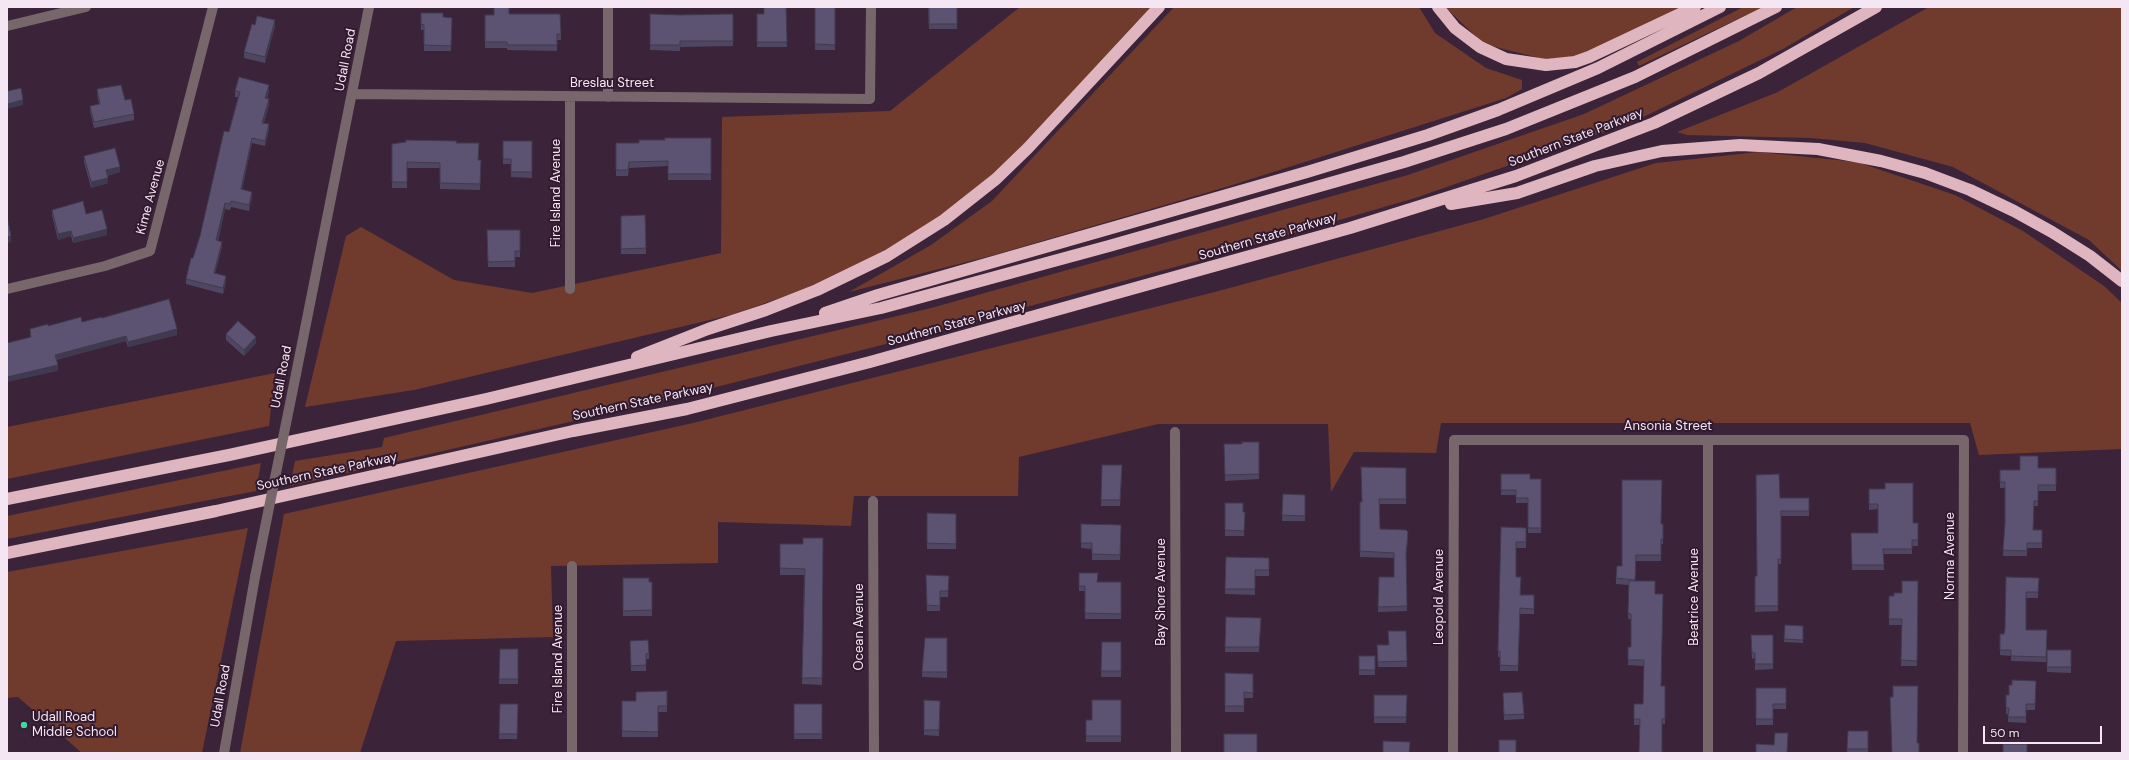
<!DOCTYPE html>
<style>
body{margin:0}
#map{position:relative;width:2129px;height:760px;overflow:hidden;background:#3b2439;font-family:"DM Sans",sans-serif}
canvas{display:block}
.frame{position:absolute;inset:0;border:8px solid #f5e6f3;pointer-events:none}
.scale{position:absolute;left:1983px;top:726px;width:119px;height:18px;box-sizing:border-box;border:2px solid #f5e6f3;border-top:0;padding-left:5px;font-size:12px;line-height:14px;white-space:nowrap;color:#f5e6f3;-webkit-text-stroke:3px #311a2f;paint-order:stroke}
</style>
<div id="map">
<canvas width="2129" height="760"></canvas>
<div class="frame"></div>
<div class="scale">50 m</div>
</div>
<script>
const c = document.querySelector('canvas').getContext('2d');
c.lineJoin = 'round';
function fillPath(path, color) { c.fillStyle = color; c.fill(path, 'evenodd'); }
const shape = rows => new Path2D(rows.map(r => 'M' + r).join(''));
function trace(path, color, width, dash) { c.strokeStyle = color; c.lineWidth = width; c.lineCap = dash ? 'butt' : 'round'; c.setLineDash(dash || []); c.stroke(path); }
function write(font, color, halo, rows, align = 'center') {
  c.font = font + ' "DM Sans",sans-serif'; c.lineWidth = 4; c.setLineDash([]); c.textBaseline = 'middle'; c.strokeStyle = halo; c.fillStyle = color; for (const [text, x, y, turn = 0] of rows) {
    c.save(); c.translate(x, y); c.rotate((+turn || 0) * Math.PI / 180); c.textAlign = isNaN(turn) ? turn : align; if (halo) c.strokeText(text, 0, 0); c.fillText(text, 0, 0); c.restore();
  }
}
const green = shape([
 [1020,7,1152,7,1058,112,969,199,849,274,731,315,414,390,305,407,346,236,361,227,454,280,532,293,721,253,722,117,890,111],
 [1174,7,1419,7,1435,33,1486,68,1522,80,1522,89,1506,98,1226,187,994,255,849,292,931,245,992,201],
 [1445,7,1682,7,1584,55,1547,60,1484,44],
 [1743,7,1763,7,1639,66,1637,62],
 [1797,7,1854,7,1783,49,1633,122,1415,198,1212,257,937,331,661,401,290,486,295,461,382,447,384,438,931,308,1408,175,1584,114,1739,41],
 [1929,7,2122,7,2122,271,2089,240,1953,167,1865,143,1811,138,1687,135,1677,132,1778,92],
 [1758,152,1857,162,1955,195,2023,231,2104,286,2122,303,2122,449,1979,455,1970,423,1441,423,1436,453,1354,452,1331,492,1328,424,1158,424,1019,457,1018,496,854,496,851,526,718,522,718,563,551,566,553,637,396,641,360,753,240,753,284,514,693,423,1211,293,1484,219,1656,163],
 [275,373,269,426,7,479,7,427],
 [261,463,256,491,7,539,7,516],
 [248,528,202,753,82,753,18,697,7,698,7,572]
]);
const minor = shape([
 [7,26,86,7],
 [353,94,870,99,871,7],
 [608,97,608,7],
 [7,289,105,266,150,251,213,7],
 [570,289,570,97],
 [296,374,369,7],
 [1175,432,1176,753],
 [873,501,874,753],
 [572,566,572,753],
 [224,753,255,577],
 [1453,753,1454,440,1964,440,1963,753],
 [1708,753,1708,440]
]);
const highway = shape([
 [1438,7,1455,28,1480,47,1506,59,1546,65,1575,62,1589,57,1695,7],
 [1451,204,1517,193,1595,166,1662,151,1740,145,1818,149,1881,161,1925,173,1970,190,2014,211,2052,232,2090,256,2122,281],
 [825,313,878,295,1307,172,1428,135,1498,110,1598,68,1720,7],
 [637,357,708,329,766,310,817,290,887,256,944,220,996,179,1028,148,1159,7],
 [7,499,229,455,486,399,771,331,881,308,1109,246,1404,162,1506,129,1635,77,1776,7],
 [7,553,216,511,573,431,687,409,870,362,1350,228,1516,176,1654,123,1759,73,1876,7]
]);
const minorBridge = shape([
 [255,577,296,374]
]);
const wall = shape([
 [786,7,787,47,757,47,757,14,764,14],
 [815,7,835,7,835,50,815,50],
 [928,7,957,7,957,29,929,29],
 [421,13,443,17,452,18,451,51,424,51,424,30,421,30],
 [509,14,561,34,561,40,557,40,557,51,507,50,507,48,485,48,485,15],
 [650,14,680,15,733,14,733,46,680,47,680,51,650,50],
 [255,25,275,26,265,63,244,58,244,52],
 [97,89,125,100,134,114,134,120,94,128,90,111,90,106,99,104,97,95],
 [269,90,267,99,269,105,264,123,269,130,265,146,252,143,242,190,252,197,249,211,231,207,230,210,225,209,218,241,222,247,215,273,226,282,223,294,186,284,186,279,193,258,200,236,238,97,235,97,235,91],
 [711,138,711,180,668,180,668,166,629,168,628,176,616,176,616,143,639,143,665,140],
 [503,141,532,141,532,178,511,177,511,164,503,164],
 [457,143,479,160,481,160,480,190,440,189,440,168,407,168,407,188,392,188,392,144],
 [84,156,120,172,107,176,108,183,91,188,84,162],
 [52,210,86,214,107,235,73,243,71,236,58,240,52,215],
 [645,215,646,254,621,254,621,216],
 [487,230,520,230,520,257,515,257,515,267,488,267],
 [102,318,177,335,128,347,126,341,56,360,58,371,30,337,30,329,82,322],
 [226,334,256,343,244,356,226,340],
 [1259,442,1259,479,1225,481,1224,444,1242,444],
 [1102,465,1122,471,1120,506,1101,506],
 [1406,468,1406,504,1380,504,1380,529,1408,538,1406,557,1407,611,1378,612,1379,577,1394,577,1394,558,1360,557,1360,502,1362,502],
 [2038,468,2056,468,2056,491,2038,491,2038,506,2034,506,2033,530,2042,530,2042,548,2027,548,2027,556,2003,556,2005,524,2005,488,2000,488,2000,470,2020,470],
 [1501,474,1530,479,1541,479,1541,533,1528,533,1528,503,1516,503,1516,495,1501,495],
 [1869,489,1913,523,1918,523,1918,546,1912,546,1912,554,1883,554,1884,570,1852,570,1851,533,1878,533,1878,509,1869,510],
 [1283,494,1305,495,1305,521,1282,521],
 [1780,498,1809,498,1809,516,1781,516,1781,564,1778,564,1778,611,1755,612,1755,576,1757,576],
 [1225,503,1243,512,1245,512,1244,536,1225,536],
 [927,513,956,514,956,549,927,549],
 [1081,524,1121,525,1120,560,1092,560,1092,549,1081,548],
 [1662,524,1663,524,1663,544,1661,544,1661,561,1636,561,1635,581,1655,594,1661,686,1665,686,1665,724,1662,724,1639,753,1640,725,1634,725,1634,704,1643,704,1644,666,1628,665,1628,647,1631,647,1631,619,1628,619,1629,585,1616,584,1616,578,1622,566],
 [1501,527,1526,528,1526,548,1516,548,1516,577,1521,595,1534,595,1534,614,1520,614,1518,671,1500,671,1500,657,1498,657,1498,651],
 [823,538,822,685,802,684,804,575,780,575,780,544,803,544],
 [1226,557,1269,558,1269,576,1255,576,1255,595,1225,594],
 [1079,573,1098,582,1121,582,1121,619,1085,619,1085,591,1079,591],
 [926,575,949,576,948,597,940,597,940,611,927,611],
 [2006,577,2039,578,2038,598,2026,598,2026,630,2047,630,2046,662,2011,661,2011,656,2000,655,2000,634,2004,634,2005,629],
 [623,578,652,582,652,616,623,616],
 [1918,581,1917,666,1901,666,1902,625,1889,625,1889,596,1894,596,1902,593],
 [1226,617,1261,623,1259,652,1225,652],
 [1785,625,1803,626,1803,643,1784,642],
 [1406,631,1407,667,1378,667,1377,645,1388,645],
 [1751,635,1773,635,1773,669,1755,670,1755,658,1752,659],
 [947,638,947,678,922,677,922,672],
 [630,641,649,653,649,659,646,659,646,671,631,671],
 [1102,642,1121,642,1121,677,1101,677],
 [518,649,518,684,499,684,499,679],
 [2047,650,2071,650,2071,673,2047,672],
 [1359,656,1375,656,1375,675,1359,675],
 [1225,673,1253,674,1253,698,1244,698,1244,712,1225,712],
 [2036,681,2035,710,2026,710,2026,723,2008,722,2008,714,2006,714,2006,695,2009,695,2012,685],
 [1756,688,1786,688,1786,709,1773,709,1773,725,1756,725],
 [667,691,667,712,658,712,658,737,622,737,622,701,636,701],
 [1503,693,1524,714,1524,719,1504,720],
 [1374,695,1407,695,1406,723,1374,723],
 [924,700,940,701,939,736,924,735],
 [1121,700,1121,742,1086,742,1086,720,1092,720],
 [500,704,518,704,517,739,499,739],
 [794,704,822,704,822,739,794,739],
 [1848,731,1868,731,1868,753,1847,753]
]);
const shadedWall = shape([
 [275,20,275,26,265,63,265,57],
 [269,85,269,90,265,104,265,98],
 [269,99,269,105,262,128,262,123],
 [23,100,23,105,7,109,7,104],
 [269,124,269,130,265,146,265,141],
 [252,138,252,143,241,195,241,189],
 [120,167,120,172,106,176,106,170],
 [108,178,108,183,91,188,91,182],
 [252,192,252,197,249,211,249,205],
 [225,203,225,209,216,246,216,240],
 [107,229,107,235,73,243,73,238],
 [71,231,71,236,58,240,58,234],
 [11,236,11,242,7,243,7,237],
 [222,242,222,247,214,278,214,273],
 [226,276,226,282,223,294,223,288],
 [177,329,177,335,128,347,128,342],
 [126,336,126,341,55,360,55,355],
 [256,337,256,343,244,356,244,350],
 [58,365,58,371,7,382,7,377]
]);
const building = shape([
 [494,7,509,7,509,14,560,14,561,34,557,34,557,45,507,45,507,42,485,42,485,15,494,15,494,7],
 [764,7,786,7,787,42,757,42,757,14,764,14,764,7],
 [815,7,835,7,835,45,815,44,815,7],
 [929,7,957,7,957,24,929,24,929,7],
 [421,13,443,13,443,17,452,18,451,46,424,45,424,25,421,24,421,13],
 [650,14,680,15,733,14,733,41,680,41,680,45,650,45,650,14],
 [257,16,275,20,265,57,244,52,252,24,255,25,257,16],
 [239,77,269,85,265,98,269,99,262,123,269,124,265,141,252,138,241,189,252,192,249,205,231,201,230,204,225,203,216,240,222,242,214,273,226,276,223,288,186,279,191,258,193,258,200,236,224,131,229,132,240,92,235,91,239,77],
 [7,84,8,91,21,88,23,100,7,104,7,84],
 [121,85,125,100,131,99,134,114,94,122,90,106,100,104,97,89,121,85],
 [665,138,711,138,711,174,668,174,668,161,629,162,628,170,616,170,616,143,639,143,639,140,665,140,665,138],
 [406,140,457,141,456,143,479,143,478,160,481,160,480,184,440,183,440,163,407,162,407,182,392,182,392,144,406,142,406,140],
 [503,141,532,141,532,172,511,172,511,159,503,159,503,141],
 [115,148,120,167,106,170,108,178,91,182,84,156,115,148],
 [83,201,86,214,102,210,107,229,73,238,71,231,58,234,52,210,83,201],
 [645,215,646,248,621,249,621,216,645,215],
 [7,216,11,236,7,237,7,216],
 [487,230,520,230,520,251,515,251,515,261,488,262,487,230],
 [169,299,177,329,128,342,126,336,55,355,58,365,7,377,7,343,31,337,30,329,48,324,48,326,81,317,82,322,102,317,102,318,169,299],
 [238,321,256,337,244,350,226,334,238,321],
 [1242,442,1259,442,1259,474,1225,475,1224,444,1242,444,1242,442],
 [2020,456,2038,456,2038,468,2056,468,2056,485,2038,485,2038,501,2034,501,2033,530,2042,530,2042,543,2027,543,2027,551,2003,550,2005,524,2005,482,2000,482,2000,470,2020,470,2020,456],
 [1102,465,1122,465,1120,500,1101,500,1102,465],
 [1361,467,1406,468,1406,499,1379,499,1380,529,1406,530,1408,532,1406,553,1407,606,1378,607,1379,577,1394,577,1394,553,1360,551,1360,502,1362,502,1361,467],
 [1501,474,1530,474,1530,479,1541,479,1541,528,1528,528,1528,498,1516,498,1516,490,1501,490,1501,474],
 [1779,474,1780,498,1809,498,1809,511,1781,511,1781,559,1778,559,1778,606,1755,606,1755,576,1757,576,1756,475,1779,474],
 [1622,480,1662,480,1661,524,1663,524,1663,539,1661,539,1661,555,1636,555,1635,580,1616,578,1617,566,1622,566,1622,480],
 [1885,483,1913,483,1913,523,1918,523,1918,540,1912,540,1912,549,1883,549,1884,565,1852,565,1851,533,1878,533,1878,504,1869,504,1869,489,1885,489,1885,483],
 [1283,494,1305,495,1305,516,1282,515,1283,494],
 [1225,503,1243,503,1243,512,1245,512,1244,531,1225,530,1225,503],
 [927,513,956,514,956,544,927,543,927,513],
 [1081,524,1121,525,1120,555,1092,554,1092,543,1081,543,1081,524],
 [1501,527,1526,528,1526,542,1516,542,1516,577,1521,577,1520,595,1534,595,1534,609,1520,608,1518,666,1500,665,1500,651,1498,651,1501,527],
 [803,538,823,538,822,678,802,678,805,569,780,568,780,544,803,544,803,538],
 [1226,557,1269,558,1269,570,1255,570,1255,589,1225,589,1226,557],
 [1079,573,1098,573,1097,582,1121,582,1121,614,1085,613,1085,586,1079,586,1079,573],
 [926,575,949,576,948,591,940,591,940,606,927,605,926,575],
 [2006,577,2039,578,2038,592,2026,592,2026,630,2047,630,2046,657,2011,656,2011,650,2000,650,2000,634,2004,634,2005,629,2006,577],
 [623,578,649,578,649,582,652,582,652,610,623,611,623,578],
 [1629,581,1655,581,1655,594,1663,594,1661,686,1665,686,1665,719,1662,719,1662,752,1664,752,1664,753,1639,753,1640,719,1634,719,1634,704,1643,704,1644,660,1628,660,1628,647,1631,647,1631,614,1628,613,1629,581],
 [1902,581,1918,581,1917,661,1901,660,1902,619,1889,619,1889,596,1894,596,1894,593,1902,593,1902,581],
 [1226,617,1261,618,1259,647,1225,647,1226,617],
 [1785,625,1803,626,1803,640,1784,639,1785,625],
 [1388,631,1406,631,1407,661,1378,662,1377,645,1389,645,1388,631],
 [1751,635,1773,635,1773,664,1755,664,1755,653,1752,653,1751,635],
 [925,638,947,638,947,672,922,672,925,638],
 [648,640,649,653,646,654,646,665,631,666,630,641,648,640],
 [1102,642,1121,642,1121,671,1101,671,1102,642],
 [500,649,518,649,518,679,499,679,500,649],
 [2047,650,2071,650,2071,667,2047,667,2047,650],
 [1359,656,1375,656,1375,670,1359,670,1359,656],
 [1225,673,1253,674,1253,693,1244,692,1244,706,1225,706,1225,673],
 [2012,680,2036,681,2035,704,2026,704,2026,717,2008,717,2009,708,2006,708,2006,695,2009,695,2009,685,2012,685,2012,680],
 [1893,686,1918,686,1917,743,1919,743,1919,753,1892,753,1890,697,1893,697,1893,686],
 [1756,688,1786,688,1786,704,1773,704,1773,719,1756,719,1756,688],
 [667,691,667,706,658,706,658,732,622,731,622,701,636,701,636,692,667,691],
 [1522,692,1524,714,1504,715,1503,693,1522,692],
 [1374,695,1407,695,1406,717,1374,717,1374,695],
 [924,700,940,701,939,730,924,730,924,700],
 [1092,700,1121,700,1121,736,1086,736,1086,720,1092,720,1092,700],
 [500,704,518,704,517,734,499,734,500,704],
 [794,704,822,704,822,734,794,734,794,704],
 [1848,731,1868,731,1868,749,1847,749,1848,731],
 [1775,733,1788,733,1787,753,1756,753,1756,744,1774,745,1775,733],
 [1224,734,1257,734,1257,753,1224,753,1224,734],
 [1499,740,1516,740,1516,753,1499,753,1499,740],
 [1383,741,1410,742,1409,753,1383,753,1383,741],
 [2003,744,2027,744,2027,753,2003,753,2003,744]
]);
const markers = [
 [24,725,4,"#45d49f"]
];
const streetNames = [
 ["Udall Road",346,60,-79],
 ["Breslau Street",612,84],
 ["Southern State Parkway",1576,138,-21],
 ["Fire Island Avenue",557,193,-90],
 ["Kime Avenue",151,197,-75],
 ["Southern State Parkway",1268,237,-16],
 ["Southern State Parkway",957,324,-15],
 ["Udall Road",282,377,-79],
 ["Southern State Parkway",643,402,-12],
 ["Ansonia Street",1668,427],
 ["Southern State Parkway",327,472,-12],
 ["Norma Avenue",1951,556,-90],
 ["Bay Shore Avenue",1162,592,-90],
 ["Leopold Avenue",1440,597,-90],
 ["Beatrice Avenue",1695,597,-90],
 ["Ocean Avenue",860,627,-90],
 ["Fire Island Avenue",559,659,-90],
 ["Udall Road",221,696,-80]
];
const poiNames = [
 ["Udall Road",32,718],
 ["Middle School",32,733]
];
fillPath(green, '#703b2d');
trace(minor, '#78676a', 10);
trace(highway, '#dfb5bf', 12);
trace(minorBridge, '#78676a', 10);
fillPath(wall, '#4f4762');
fillPath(shadedWall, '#403a50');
fillPath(building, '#5c5372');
trace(building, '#403a50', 1);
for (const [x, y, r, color] of markers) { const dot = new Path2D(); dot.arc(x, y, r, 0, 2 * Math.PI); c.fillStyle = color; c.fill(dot); trace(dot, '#311a2f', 1.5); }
write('13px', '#f5e6f3', '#311a2f', streetNames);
write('13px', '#f5e6f3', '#311a2f', poiNames, 'left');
</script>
